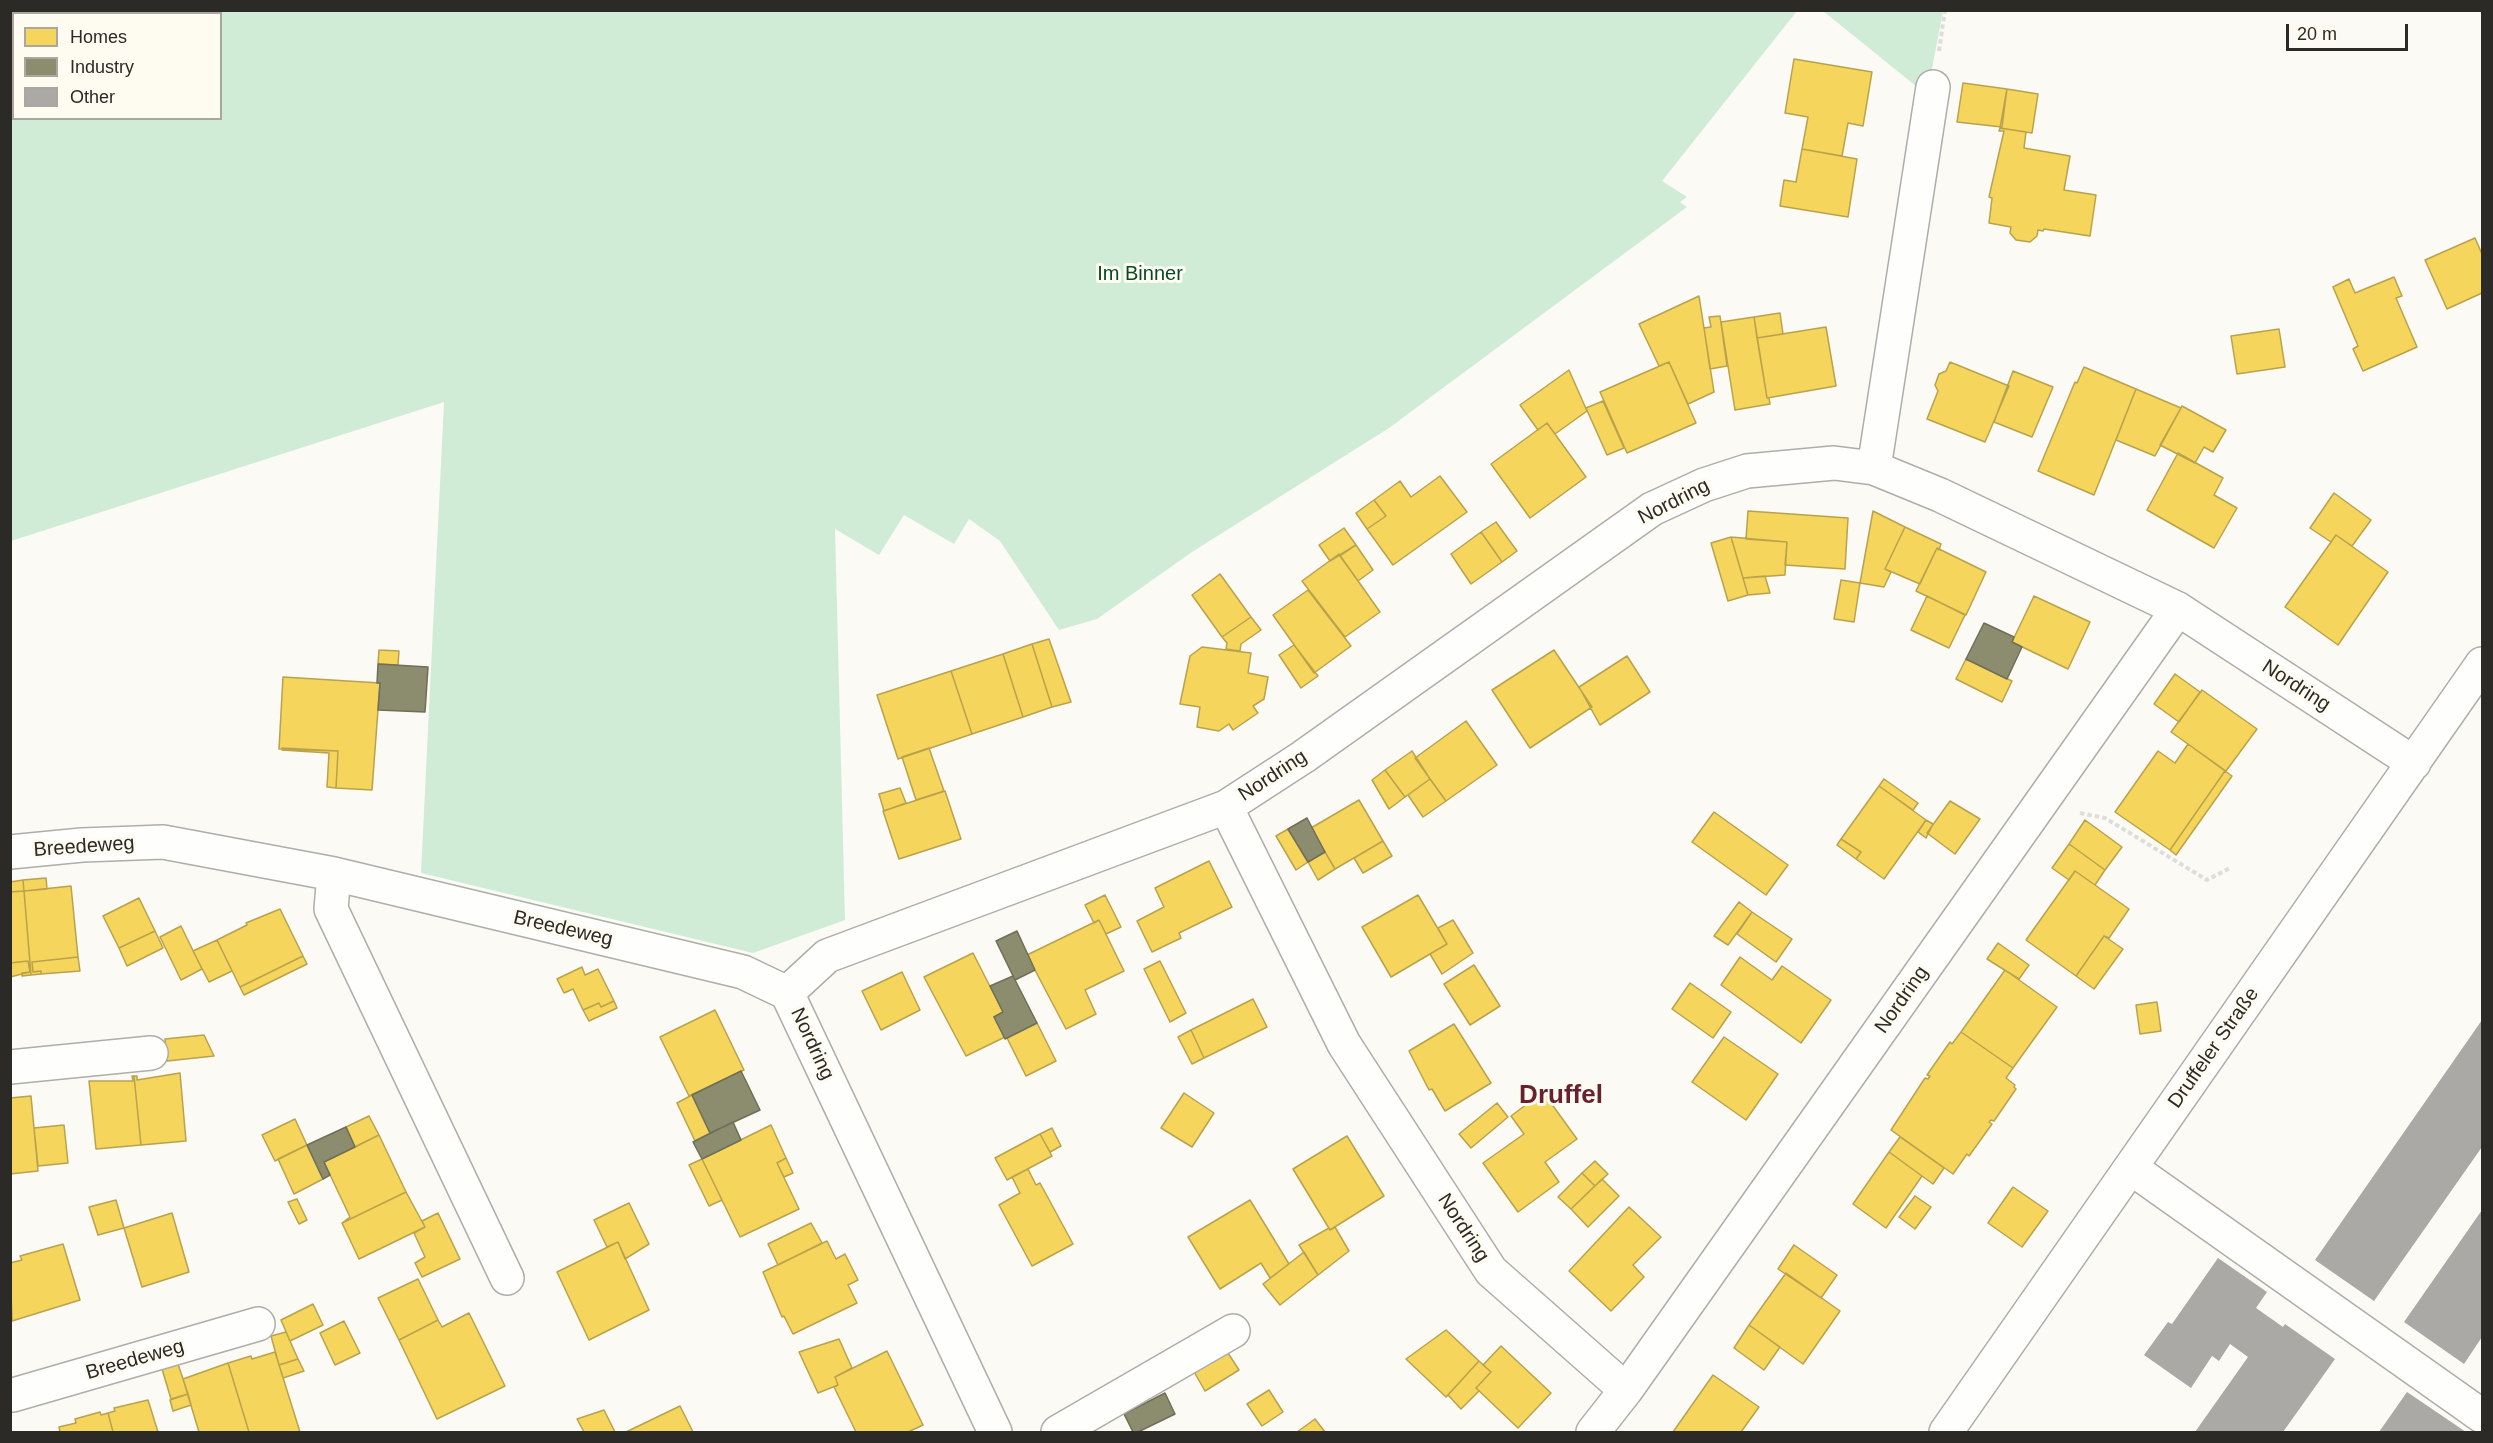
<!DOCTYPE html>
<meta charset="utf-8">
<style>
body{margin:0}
#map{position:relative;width:2493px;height:1443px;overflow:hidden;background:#fbfaf4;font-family:Arial,sans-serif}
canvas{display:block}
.frame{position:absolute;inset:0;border:12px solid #2b2a26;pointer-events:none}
.legend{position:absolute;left:12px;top:12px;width:210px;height:108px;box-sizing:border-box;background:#fefbf1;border:2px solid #aaa7a0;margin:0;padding:8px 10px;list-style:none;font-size:18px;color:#2b2a26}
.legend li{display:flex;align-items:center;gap:12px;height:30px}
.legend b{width:30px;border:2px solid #aaa7a0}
.scale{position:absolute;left:2286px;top:24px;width:122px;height:27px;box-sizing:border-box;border:3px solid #2b2a26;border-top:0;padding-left:8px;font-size:18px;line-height:21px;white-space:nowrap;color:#2b2a26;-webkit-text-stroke:4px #fefbf1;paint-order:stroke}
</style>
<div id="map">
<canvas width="2493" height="1443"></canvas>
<div class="frame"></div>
<ul class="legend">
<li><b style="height:16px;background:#f6d55c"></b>Homes</li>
<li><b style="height:16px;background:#8c8c6e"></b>Industry</li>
<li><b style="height:16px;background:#aaa9a5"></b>Other</li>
</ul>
<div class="scale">20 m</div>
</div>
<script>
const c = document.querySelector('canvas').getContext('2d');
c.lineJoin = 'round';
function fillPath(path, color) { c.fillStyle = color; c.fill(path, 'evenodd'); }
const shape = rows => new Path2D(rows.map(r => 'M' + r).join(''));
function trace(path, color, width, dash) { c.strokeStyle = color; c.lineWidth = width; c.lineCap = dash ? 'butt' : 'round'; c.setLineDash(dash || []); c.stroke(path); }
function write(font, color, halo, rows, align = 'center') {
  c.font = font + ' Arial,sans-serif'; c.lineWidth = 6; c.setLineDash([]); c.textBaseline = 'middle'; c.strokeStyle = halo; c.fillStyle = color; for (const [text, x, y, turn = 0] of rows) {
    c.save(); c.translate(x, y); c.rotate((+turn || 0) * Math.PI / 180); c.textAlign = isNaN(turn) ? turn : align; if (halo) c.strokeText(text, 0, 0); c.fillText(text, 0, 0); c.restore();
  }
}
const green = shape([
 [10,11,11,10,1797,11,1662,181,1687,197,1680,202,1687,207,1389,428,1192,552,1097,619,1059,630,1000,541,969,519,954,544,904,515,879,555,835,529,845,920,753,953,421,873,444,402,11,541],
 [14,14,220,14,220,118,14,118],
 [1823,11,1943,11,1927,95]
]);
const homes = shape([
 [1794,59,1872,72,1863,126,1848,123,1842,156,1802,149,1808,117,1785,113,1794,59],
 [1963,83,2007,89,2002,127,1957,122,1963,83],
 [2007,89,2038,94,2032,133,2000,128,2007,89],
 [2000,128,2026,132,2024,148,2070,156,2064,190,2096,195,2090,236,2044,229,2043,231,2038,230,2037,236,2030,242,2016,240,2010,233,2011,227,1989,223,1992,198,1989,197,2004,131,1999,131,2000,128],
 [1802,149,1857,159,1848,217,1780,206,1784,180,1796,182,1802,149],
 [2475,238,2482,254,2482,293,2447,309,2425,260,2475,238],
 [2394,277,2402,296,2396,298,2417,347,2363,371,2353,349,2358,346,2333,287,2349,279,2355,293,2394,277],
 [1699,296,1714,392,1688,404,1669,362,1659,366,1639,324,1699,296],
 [1780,313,1783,334,1757,338,1754,317,1780,313],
 [1720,316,1727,366,1710,369,1704,328,1711,327,1709,317,1720,316],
 [1754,317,1767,398,1769,398,1770,404,1735,410,1721,322,1754,317],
 [1826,327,1836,386,1767,398,1757,338,1826,327],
 [2279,329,2285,367,2237,374,2231,336,2279,329],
 [1669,362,1696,423,1627,453,1600,392,1669,362],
 [1950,362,2009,386,1985,442,1927,419,1938,391,1935,385,1939,374,1946,371,1950,362],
 [2084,367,2136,389,2094,495,2038,471,2075,382,2077,383,2084,367],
 [1569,370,1587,411,1555,434,1547,423,1538,430,1520,405,1569,370],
 [2013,371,2053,387,2032,437,1994,422,2013,371],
 [2136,389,2181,408,2155,456,2116,440,2136,389],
 [1603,401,1624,448,1607,455,1586,408,1603,401],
 [2182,406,2226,430,2213,452,2204,447,2195,463,2160,445,2182,406],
 [1547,423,1586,477,1530,518,1491,464,1547,423],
 [2178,453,2223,478,2214,495,2237,508,2214,548,2147,510,2178,453],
 [1440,476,1467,512,1393,565,1367,529,1386,516,1374,500,1400,481,1411,497,1440,476],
 [2334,493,2371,520,2352,546,2336,535,2331,542,2310,528,2334,493],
 [1374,500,1386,516,1367,529,1356,513,1374,500],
 [1748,511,1848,518,1845,569,1785,565,1787,542,1746,539,1748,511],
 [1873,511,1905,527,1885,569,1891,572,1884,587,1860,583,1873,511],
 [1496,522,1517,551,1502,562,1481,532,1496,522],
 [1905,527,1941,544,1939,550,1937,548,1920,584,1885,569,1905,527],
 [1344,528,1356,545,1330,561,1319,545,1344,528],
 [1481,532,1502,562,1471,584,1451,554,1481,532],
 [2336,535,2388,572,2338,645,2285,607,2336,535],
 [1731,537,1748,595,1728,601,1711,543,1731,537],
 [1731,537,1787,542,1785,575,1743,578,1731,537],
 [1356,545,1373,570,1358,581,1340,556,1356,545],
 [1937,548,1986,572,1966,615,1916,591,1937,548],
 [1339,554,1380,612,1345,637,1302,581,1339,554],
 [1220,574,1251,617,1222,637,1192,595,1220,574],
 [1765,576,1770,593,1748,595,1743,578,1765,576],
 [1841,580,1860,583,1854,622,1834,619,1841,580],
 [1308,590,1351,646,1314,673,1273,615,1308,590],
 [1927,596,1965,615,1949,648,1911,630,1927,596],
 [2034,596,2090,622,2068,669,2012,642,2034,596],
 [1251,617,1261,630,1241,644,1240,651,1226,649,1227,643,1222,637,1251,617],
 [1049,639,1071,702,1052,707,1032,644,1049,639],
 [1032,644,1052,707,1023,717,1003,654,1032,644],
 [1294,645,1318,676,1301,688,1279,655,1294,645],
 [1202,647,1251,653,1248,673,1268,677,1264,699,1253,706,1258,713,1233,730,1229,724,1219,731,1197,727,1200,707,1180,704,1190,656,1202,647],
 [379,650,399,651,398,665,378,664,379,650],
 [1554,650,1592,707,1530,748,1492,690,1554,650],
 [1003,654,1023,717,972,734,951,671,1003,654],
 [1627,656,1650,692,1600,725,1579,687,1627,656],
 [1966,659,2012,681,2002,702,1956,679,1966,659],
 [951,671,972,734,898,759,877,695,951,671],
 [2175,674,2200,692,2179,722,2154,704,2175,674],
 [283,677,380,683,372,790,336,788,338,751,279,749,283,677],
 [2202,690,2257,729,2226,771,2171,732,2202,690],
 [1466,721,1497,765,1446,801,1415,758,1466,721],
 [2188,744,2225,771,2170,850,2115,812,2158,751,2175,763,2188,744],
 [282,748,338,751,336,788,327,787,329,753,282,750,282,748],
 [929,748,944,791,916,800,902,757,929,748],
 [1412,751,1430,779,1405,797,1385,770,1412,751],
 [1385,770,1405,797,1389,809,1372,780,1385,770],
 [2225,771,2232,776,2176,855,2170,850,2225,771],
 [1430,779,1446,801,1423,817,1408,795,1430,779],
 [1884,779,1918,803,1913,810,1879,786,1884,779],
 [1879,786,1926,820,1884,879,1856,859,1861,852,1841,839,1879,786],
 [900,788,906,803,884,811,879,794,900,788],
 [945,791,961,839,899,859,883,811,945,791],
 [1359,800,1383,841,1335,869,1311,828,1359,800],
 [1950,801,1980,819,1955,854,1927,833,1950,801],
 [1714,812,1788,865,1766,895,1692,842,1714,812],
 [1926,820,1933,824,1926,838,1918,832,1926,820],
 [2085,820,2122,847,2105,870,2069,844,2085,820],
 [1288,829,1308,862,1296,870,1276,836,1288,829],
 [1841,839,1861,852,1856,859,1837,845,1841,839],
 [1383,841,1392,856,1363,873,1354,858,1383,841],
 [2069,844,2105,870,2095,885,2075,871,2069,880,2052,868,2069,844],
 [1325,852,1335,869,1318,880,1308,862,1325,852],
 [1209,861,1232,907,1179,933,1181,938,1152,952,1137,921,1164,907,1155,888,1209,861],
 [2075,871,2129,909,2109,938,2104,936,2076,976,2026,940,2075,871],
 [46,878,47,889,24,891,23,880,46,878],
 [23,880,24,891,10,892,10,882,23,880],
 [71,886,78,957,32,962,33,972,41,971,41,974,31,975,24,891,71,886],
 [24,891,31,975,22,976,22,973,30,972,28,961,10,963,10,892,24,891],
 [1105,895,1121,927,1106,934,1099,920,1094,923,1085,905,1105,895],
 [1418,895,1447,944,1391,977,1362,927,1418,895],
 [139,898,155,931,119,948,103,916,139,898],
 [1739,902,1752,912,1728,945,1714,936,1739,902],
 [280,909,303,956,240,987,217,940,247,925,246,923,280,909],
 [1752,912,1792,939,1776,962,1737,934,1752,912],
 [1099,920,1124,971,1085,990,1096,1014,1066,1029,1027,955,1099,920],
 [1453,920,1473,953,1442,974,1430,954,1447,944,1438,928,1453,920],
 [181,926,202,969,181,980,160,937,181,926],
 [155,931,163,948,127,966,119,948,155,931],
 [2104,936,2123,949,2094,989,2076,976,2104,936],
 [217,940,232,971,209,982,193,951,217,940],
 [1998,943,2029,965,2019,979,1987,959,1998,943],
 [973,953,1003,1012,994,1017,1005,1037,966,1056,924,977,973,953],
 [303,956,307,964,244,995,240,987,303,956],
 [78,957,80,971,41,974,41,971,33,972,32,962,78,957],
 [1740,957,1772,980,1782,966,1831,1000,1801,1043,1721,985,1740,957],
 [28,961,30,972,10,977,10,963,28,961],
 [1160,961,1186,1013,1170,1022,1144,969,1160,961],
 [1474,965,1500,1006,1470,1025,1444,984,1474,965],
 [582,967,585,975,598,969,614,1001,601,1007,599,1003,583,1010,573,989,564,993,557,979,582,967],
 [2005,970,2057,1007,2013,1068,1961,1032,2005,970],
 [902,972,920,1010,881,1030,862,991,902,972],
 [1690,983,1731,1012,1713,1038,1672,1009,1690,983],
 [1253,999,1267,1027,1204,1058,1191,1030,1253,999],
 [614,1001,617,1008,589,1021,583,1010,599,1003,601,1007,614,1001],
 [2157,1002,2161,1031,2140,1034,2136,1005,2157,1002],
 [715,1010,744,1070,689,1096,660,1037,715,1010],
 [1037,1023,1056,1061,1026,1076,1007,1038,1037,1023],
 [1454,1024,1491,1083,1445,1111,1432,1089,1429,1090,1409,1051,1454,1024],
 [1191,1030,1204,1058,1192,1064,1178,1037,1191,1030],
 [1961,1032,2013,1068,2006,1078,2015,1085,2014,1087,2016,1089,1994,1121,1991,1120,1989,1122,1992,1124,1969,1156,1967,1154,1953,1174,1891,1130,1925,1078,1928,1079,1930,1076,1927,1075,1950,1042,1952,1044,1961,1032],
 [204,1035,214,1056,167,1061,165,1039,204,1035],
 [1724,1037,1778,1074,1746,1120,1692,1082,1724,1037],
 [180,1073,186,1141,141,1145,134,1076,137,1076,137,1080,180,1073],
 [132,1076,134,1076,141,1145,96,1149,89,1081,133,1081,132,1076],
 [1543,1092,1577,1139,1545,1162,1559,1182,1518,1212,1483,1163,1524,1134,1511,1116,1543,1092],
 [1184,1093,1214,1113,1192,1147,1161,1128,1184,1093],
 [692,1095,710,1133,695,1141,677,1103,692,1095],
 [31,1096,38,1171,10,1174,10,1098,31,1096],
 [1497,1103,1508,1117,1471,1148,1459,1134,1497,1103],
 [369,1116,379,1135,355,1147,346,1127,369,1116],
 [295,1119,307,1145,275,1161,262,1135,295,1119],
 [64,1125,68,1163,38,1166,34,1128,64,1125],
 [771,1125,786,1158,777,1163,799,1209,740,1237,702,1159,771,1125],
 [1052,1128,1061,1146,1050,1152,1040,1134,1052,1128],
 [1040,1134,1052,1156,1007,1180,995,1158,1040,1134],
 [379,1135,406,1192,342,1223,350,1217,324,1162,379,1135],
 [1347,1136,1384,1196,1330,1230,1293,1169,1347,1136],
 [1900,1137,1944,1168,1933,1184,1889,1152,1900,1137],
 [307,1145,323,1179,294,1194,278,1159,307,1145],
 [1889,1152,1922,1176,1886,1228,1853,1204,1889,1152],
 [786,1158,793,1173,784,1177,777,1163,786,1158],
 [702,1159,722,1200,709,1206,689,1165,702,1159],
 [1595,1161,1608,1174,1595,1186,1582,1173,1595,1161],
 [1028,1169,1036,1185,1040,1183,1073,1244,1032,1266,999,1205,1020,1193,1012,1177,1028,1169],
 [1582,1173,1595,1186,1571,1209,1558,1197,1582,1173],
 [1602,1179,1619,1196,1588,1227,1571,1209,1602,1179],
 [2013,1187,2048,1211,2022,1247,1988,1223,2013,1187],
 [406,1192,425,1227,359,1259,342,1223,406,1192],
 [1915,1196,1931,1207,1915,1229,1899,1217,1915,1196],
 [297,1199,307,1220,299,1224,288,1202,297,1199],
 [116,1200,124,1228,98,1235,89,1207,116,1200],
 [1250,1200,1289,1264,1270,1278,1261,1263,1220,1289,1188,1237,1250,1200],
 [629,1203,649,1244,625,1259,618,1242,607,1247,594,1220,629,1203],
 [1629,1207,1661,1237,1633,1265,1644,1277,1611,1311,1569,1271,1629,1207],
 [172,1213,189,1272,142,1287,124,1228,172,1213],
 [438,1213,460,1259,422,1277,415,1263,425,1257,414,1233,425,1227,422,1221,438,1213],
 [811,1223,822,1243,778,1265,768,1244,811,1223],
 [1335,1227,1349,1251,1318,1275,1299,1245,1329,1228,1330,1230,1335,1227],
 [827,1241,836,1259,845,1254,858,1280,848,1285,857,1303,793,1334,784,1316,782,1317,763,1272,827,1241],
 [618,1242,649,1310,589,1340,557,1272,618,1242],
 [63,1244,80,1300,12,1321,10,1263,22,1260,20,1256,63,1244],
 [1794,1245,1837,1275,1821,1298,1778,1269,1794,1245],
 [1304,1252,1318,1275,1280,1305,1263,1284,1304,1252],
 [1786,1273,1840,1311,1803,1364,1749,1325,1786,1273],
 [418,1279,438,1320,399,1340,378,1298,418,1279],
 [313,1304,323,1325,290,1341,281,1320,313,1304],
 [469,1313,505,1386,437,1419,399,1340,438,1320,442,1327,469,1313],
 [344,1321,360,1353,335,1365,320,1333,344,1321],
 [1749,1325,1780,1347,1764,1370,1734,1348,1749,1325],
 [1446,1330,1479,1361,1446,1397,1406,1359,1446,1330],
 [286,1332,298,1359,279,1365,271,1336,286,1332],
 [839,1339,852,1368,835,1377,838,1385,818,1393,799,1352,839,1339],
 [1501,1346,1551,1393,1518,1428,1476,1388,1491,1372,1483,1365,1501,1346],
 [1226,1350,1239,1370,1205,1391,1193,1370,1226,1350],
 [887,1351,923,1425,908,1432,856,1432,834,1387,838,1385,835,1377,887,1351],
 [275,1352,300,1432,249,1432,228,1363,251,1356,252,1359,275,1352],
 [298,1359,304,1371,283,1378,279,1365,298,1359],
 [1479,1361,1491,1372,1476,1388,1479,1391,1461,1409,1448,1395,1479,1361],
 [228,1363,249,1432,199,1432,183,1379,228,1363],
 [178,1364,188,1394,171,1399,162,1369,178,1364],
 [1713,1375,1759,1407,1741,1432,1673,1432,1713,1375],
 [1269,1390,1283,1412,1262,1426,1247,1404,1269,1390],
 [188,1394,191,1405,173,1411,170,1400,188,1394],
 [148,1400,158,1432,113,1432,108,1413,115,1411,114,1408,148,1400],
 [680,1406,693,1432,626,1432,680,1406],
 [604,1410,615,1432,584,1432,577,1419,604,1410],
 [100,1412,101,1415,108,1413,113,1432,60,1432,59,1427,76,1423,75,1419,100,1412],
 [1315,1419,1325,1432,1297,1432,1315,1419]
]);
const industry = shape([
 [1984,623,2014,637,2012,642,2022,647,2007,679,1966,659,1984,623],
 [378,664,428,667,425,712,378,710,380,683,377,683,378,664],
 [1307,818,1325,852,1308,862,1288,829,1307,818],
 [1017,931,1035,970,1015,980,996,941,1017,931],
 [1013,976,1037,1023,1005,1039,994,1017,1003,1012,990,986,1013,976],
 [741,1071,760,1110,710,1133,692,1095,741,1071],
 [733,1122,741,1140,702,1159,693,1142,733,1122],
 [346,1127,355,1147,324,1162,330,1175,323,1179,307,1145,346,1127],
 [1165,1393,1175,1414,1138,1432,1133,1432,1124,1414,1165,1393]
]);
const building = shape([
 [2482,1020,2482,1147,2374,1301,2315,1260],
 [2482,1210,2482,1337,2464,1364,2404,1322],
 [2218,1258,2267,1292,2256,1308,2283,1327,2285,1324,2335,1359,2283,1432,2195,1432,2248,1357,2230,1344,2219,1361,2212,1356,2191,1388,2144,1355,2168,1322,2172,1324],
 [2407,1392,2466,1432,2379,1432]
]);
const path = shape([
 [1939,51,1945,10],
 [2080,813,2105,818,2207,880,2230,868]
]);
const minor = shape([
 [1874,468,1933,87],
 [1226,807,1344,1044,1491,1271,1626,1390],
 [10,852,82,845,163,842,334,874,743,972,787,993],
 [334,874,331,909,507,1278],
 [787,993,827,956,1226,807,1303,757,1652,509,1704,485,1747,471,1834,463,1874,468,1940,495,2178,609,2414,763],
 [787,993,995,1432],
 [10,1067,151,1053],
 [2131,1168,2482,1416],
 [13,1395,258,1324],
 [1058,1432,1233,1331],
 [1593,1432,1626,1390,2178,609],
 [1946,1432,2482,664]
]);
const parkNames = [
 ["Im Binner",1140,274]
];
const streetNames = [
 ["Nordring",1674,502,-27],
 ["Nordring",2296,686,33],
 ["Nordring",1273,776,-33],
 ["Breedeweg",84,847,-4],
 ["Breedeweg",563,929,13],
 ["Nordring",1902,1000,-55],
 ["Nordring",812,1044,65],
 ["Druffeler Straße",2214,1048,-55],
 ["Nordring",1463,1228,57],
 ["Breedeweg",135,1360,-16]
];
const districtNames = [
 ["Druffel",1561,1096]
];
fillPath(green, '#d0ecd7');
fillPath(homes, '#f6d55c');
trace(homes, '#b9a24c', 1.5);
fillPath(industry, '#8c8c6e');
trace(industry, '#6f6f58', 1.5);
fillPath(building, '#aaa9a5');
trace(minor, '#aeada9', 36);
trace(path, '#dedddb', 4, [4.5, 3]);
trace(minor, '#fefefd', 33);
write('20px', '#06492a', '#fefbf1', parkNames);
write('20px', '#2b2a26', '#fefbf1', streetNames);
write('bold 26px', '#672230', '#fefbf1', districtNames);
</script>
